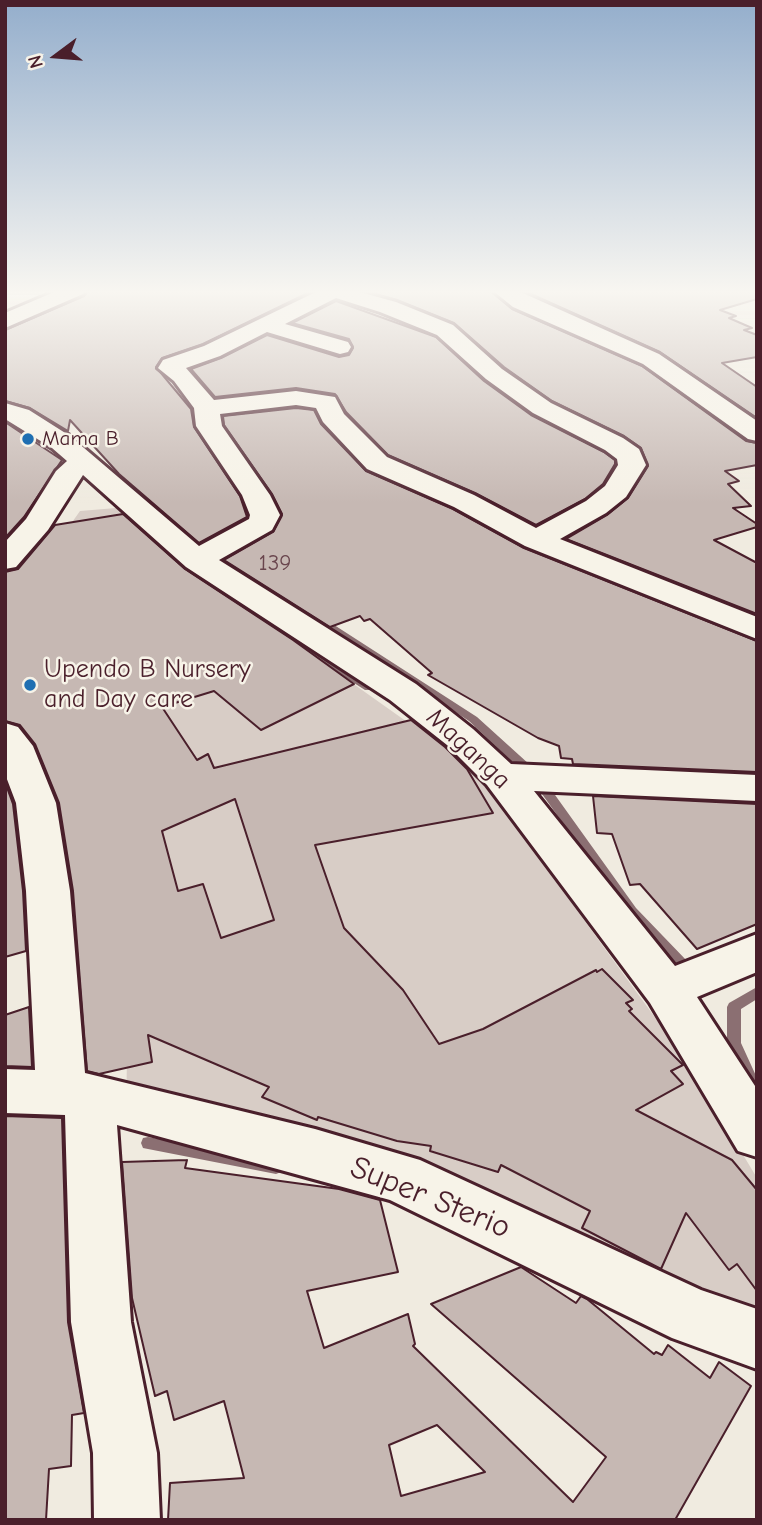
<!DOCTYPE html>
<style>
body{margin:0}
#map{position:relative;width:762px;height:1525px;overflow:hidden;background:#f0ebe0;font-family:"Comic Neue",sans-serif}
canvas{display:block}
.frame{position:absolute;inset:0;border:7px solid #4a1f2b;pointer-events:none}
.north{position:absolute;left:21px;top:21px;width:70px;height:70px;-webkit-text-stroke:5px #f7f3e8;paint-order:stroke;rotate:254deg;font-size:19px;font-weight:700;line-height:28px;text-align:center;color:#4a1f2b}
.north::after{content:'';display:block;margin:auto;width:24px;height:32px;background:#4a1f2b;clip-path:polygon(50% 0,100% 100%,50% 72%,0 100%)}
</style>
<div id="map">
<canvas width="762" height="1525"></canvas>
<div class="frame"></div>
<div class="north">N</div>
</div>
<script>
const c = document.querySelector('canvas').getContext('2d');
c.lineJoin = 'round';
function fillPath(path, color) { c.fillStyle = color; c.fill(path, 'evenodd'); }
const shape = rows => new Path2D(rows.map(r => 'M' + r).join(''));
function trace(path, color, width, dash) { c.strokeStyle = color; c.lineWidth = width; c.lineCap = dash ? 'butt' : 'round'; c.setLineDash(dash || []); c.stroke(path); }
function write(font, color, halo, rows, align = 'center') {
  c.font = font + ' "Comic Neue",sans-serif'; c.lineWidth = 5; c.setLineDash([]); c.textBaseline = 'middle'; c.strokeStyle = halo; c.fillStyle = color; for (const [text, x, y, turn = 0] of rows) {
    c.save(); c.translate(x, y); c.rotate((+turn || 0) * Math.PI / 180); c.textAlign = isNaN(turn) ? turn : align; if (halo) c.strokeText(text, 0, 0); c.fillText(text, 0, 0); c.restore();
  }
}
const green = shape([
 [116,508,204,578,434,741,437,740,460,760,529,835,576,909,686,1060,757,1178,757,1362,527,1241,126,1118,127,1056,63,535,80,511]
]);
const stream = shape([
 [147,532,153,532,200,576,200,580,194,580,147,536,147,532],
 [314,612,477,717,540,774,636,908,688,962,690,965,688,968,684,970,680,968,628,914,532,780,469,721,311,617,310,615,311,613,314,612],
 [263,618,266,619,373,688,371,690,365,690,260,623,258,621,263,618],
 [757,987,757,999,741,1009,741,1043,757,1078,756,1097,751,1095,727,1043,727,1007,729,1003,757,987],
 [148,1137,276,1160,281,1162,283,1167,281,1172,276,1174,148,1149,143,1148,141,1143,143,1138,148,1137]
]);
const building = shape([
 [89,290,314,290,203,344,162,358,156,367,191,409,194,427,240,496,247,517,199,543,119,474,70,420,68,431,30,408,5,401,5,330,84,296,89,290],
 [361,290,490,290,512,309,642,366,746,441,757,443,757,465,725,471,739,481,728,484,751,506,733,508,757,524,757,527,714,540,757,563,757,614,566,539,607,515,628,498,648,466,641,448,624,436,552,401,504,367,454,323,397,300,361,290],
 [522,290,757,290,757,299,720,310,736,316,729,318,752,328,744,330,757,335,757,357,722,363,757,387,757,418,660,352,522,290],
 [336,301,436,337,484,381,531,415,604,452,615,460,615,464,603,484,585,499,536,525,475,493,388,455,346,412,335,394,296,388,215,397,191,369,221,358,267,335,339,357,349,355,353,348,349,339,292,323,336,301],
 [296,408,314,410,321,424,366,471,453,509,524,548,757,641,757,772,573,764,572,759,561,758,559,746,538,738,428,675,432,673,370,619,364,621,360,616,330,627,224,560,273,532,282,514,272,494,224,425,223,416,296,408],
 [5,422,62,460,24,517,5,538,5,422],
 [123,514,185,569,293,640,354,684,261,730,214,691,162,707,197,760,208,754,214,768,411,720,445,747,467,769,493,813,315,845,344,928,403,990,439,1044,483,1029,596,970,597,972,602,969,633,1000,626,1003,632,1009,629,1011,683,1065,671,1071,683,1084,636,1110,732,1160,757,1190,757,1291,737,1264,729,1270,686,1213,661,1269,582,1228,590,1211,501,1165,498,1172,430,1151,431,1146,397,1141,318,1117,317,1120,262,1097,269,1087,148,1035,152,1062,99,1074,87,1071,73,891,59,803,35,744,20,725,5,721,5,572,18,569,55,525,123,514],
 [235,799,274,920,221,938,203,884,178,891,162,831,235,799],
 [5,782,13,804,23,891,26,951,5,957,5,782],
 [593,796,757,804,757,924,697,949,640,884,630,885,612,834,597,833,593,796],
 [29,1007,32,1067,5,1066,5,1015,29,1007],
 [5,1116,62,1118,68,1322,84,1413,72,1415,71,1466,49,1469,46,1520,5,1520,5,1116],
 [187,1160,185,1168,339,1189,380,1200,398,1272,307,1291,324,1348,408,1314,415,1344,413,1346,573,1502,606,1457,431,1304,521,1267,576,1303,581,1296,587,1299,654,1354,656,1352,662,1355,668,1345,710,1378,719,1362,751,1386,675,1520,168,1520,170,1483,244,1478,224,1401,174,1420,167,1391,155,1396,132,1298,122,1162,187,1160],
 [437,1425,485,1472,401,1496,389,1445,437,1425]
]);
const minor = shape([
 [59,290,86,290,83,294,5,328,5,313,59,290],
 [320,290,352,290,396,302,453,325,502,369,551,403,623,438,639,449,646,465,626,497,606,513,560,539,757,617,757,639,525,546,454,507,367,469,323,422,316,408,296,405,220,414,222,426,270,495,280,515,272,530,219,560,416,684,473,729,511,764,757,775,757,801,534,791,675,966,757,934,757,972,697,997,757,1089,757,1157,738,1151,650,1003,487,785,447,745,390,700,186,567,83,475,48,530,16,567,5,569,5,542,26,519,56,471,67,461,52,448,5,419,5,403,29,410,70,436,199,546,249,519,250,515,242,495,196,426,194,408,174,381,158,368,163,360,204,346,320,290],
 [336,298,380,312,437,335,486,379,533,413,605,450,617,459,618,465,605,486,586,501,536,528,474,495,387,457,344,414,335,397,296,391,214,400,186,368,220,356,267,332,340,354,348,352,351,347,348,342,285,324,336,298],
 [492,290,516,290,659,354,757,421,757,441,748,439,643,364,513,307,492,290],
 [5,723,18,727,33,746,56,803,70,891,85,1073,315,1129,420,1160,701,1290,757,1309,757,1369,672,1338,390,1200,117,1125,131,1322,157,1453,160,1520,94,1520,93,1453,71,1322,65,1115,5,1113,5,1069,35,1070,26,891,16,803,5,774,5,723]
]);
const markers = [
 [28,439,7,"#1f6fb2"],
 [30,685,7,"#1f6fb2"]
];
const farPoinames = [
 ["Mama B",42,439]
];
const numberNames = [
 ["139",275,563]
];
const poiNames = [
 ["Upendo B Nursery",44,670],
 ["and Day care",44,700]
];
const streetNames = [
 ["Maganga",468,749,43]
];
const nearStreetnames = [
 ["Super Sterio",430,1198,22]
];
fillPath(green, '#d8cdc6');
fillPath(stream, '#8b6f72');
fillPath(building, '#c6b8b3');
trace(building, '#4a1f2b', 2);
trace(minor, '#4a1f2b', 6);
fillPath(minor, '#f7f3e8');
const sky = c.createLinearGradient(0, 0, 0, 503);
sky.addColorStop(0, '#94aecc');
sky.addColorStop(0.58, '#f8f6f1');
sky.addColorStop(1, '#f8f6f100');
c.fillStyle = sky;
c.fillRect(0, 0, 762, 503);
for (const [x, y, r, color] of markers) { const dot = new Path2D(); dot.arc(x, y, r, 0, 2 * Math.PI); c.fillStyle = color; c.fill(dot); trace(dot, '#f7f3e8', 2.5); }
write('21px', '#4a1f2b', '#f7f3e8', farPoinames, 'left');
write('23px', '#69454d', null, numberNames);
write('26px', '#4a1f2b', '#f7f3e8', poiNames, 'left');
write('26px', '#4a1f2b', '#f7f3e8', streetNames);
write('32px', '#4a1f2b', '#f7f3e8', nearStreetnames);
</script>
